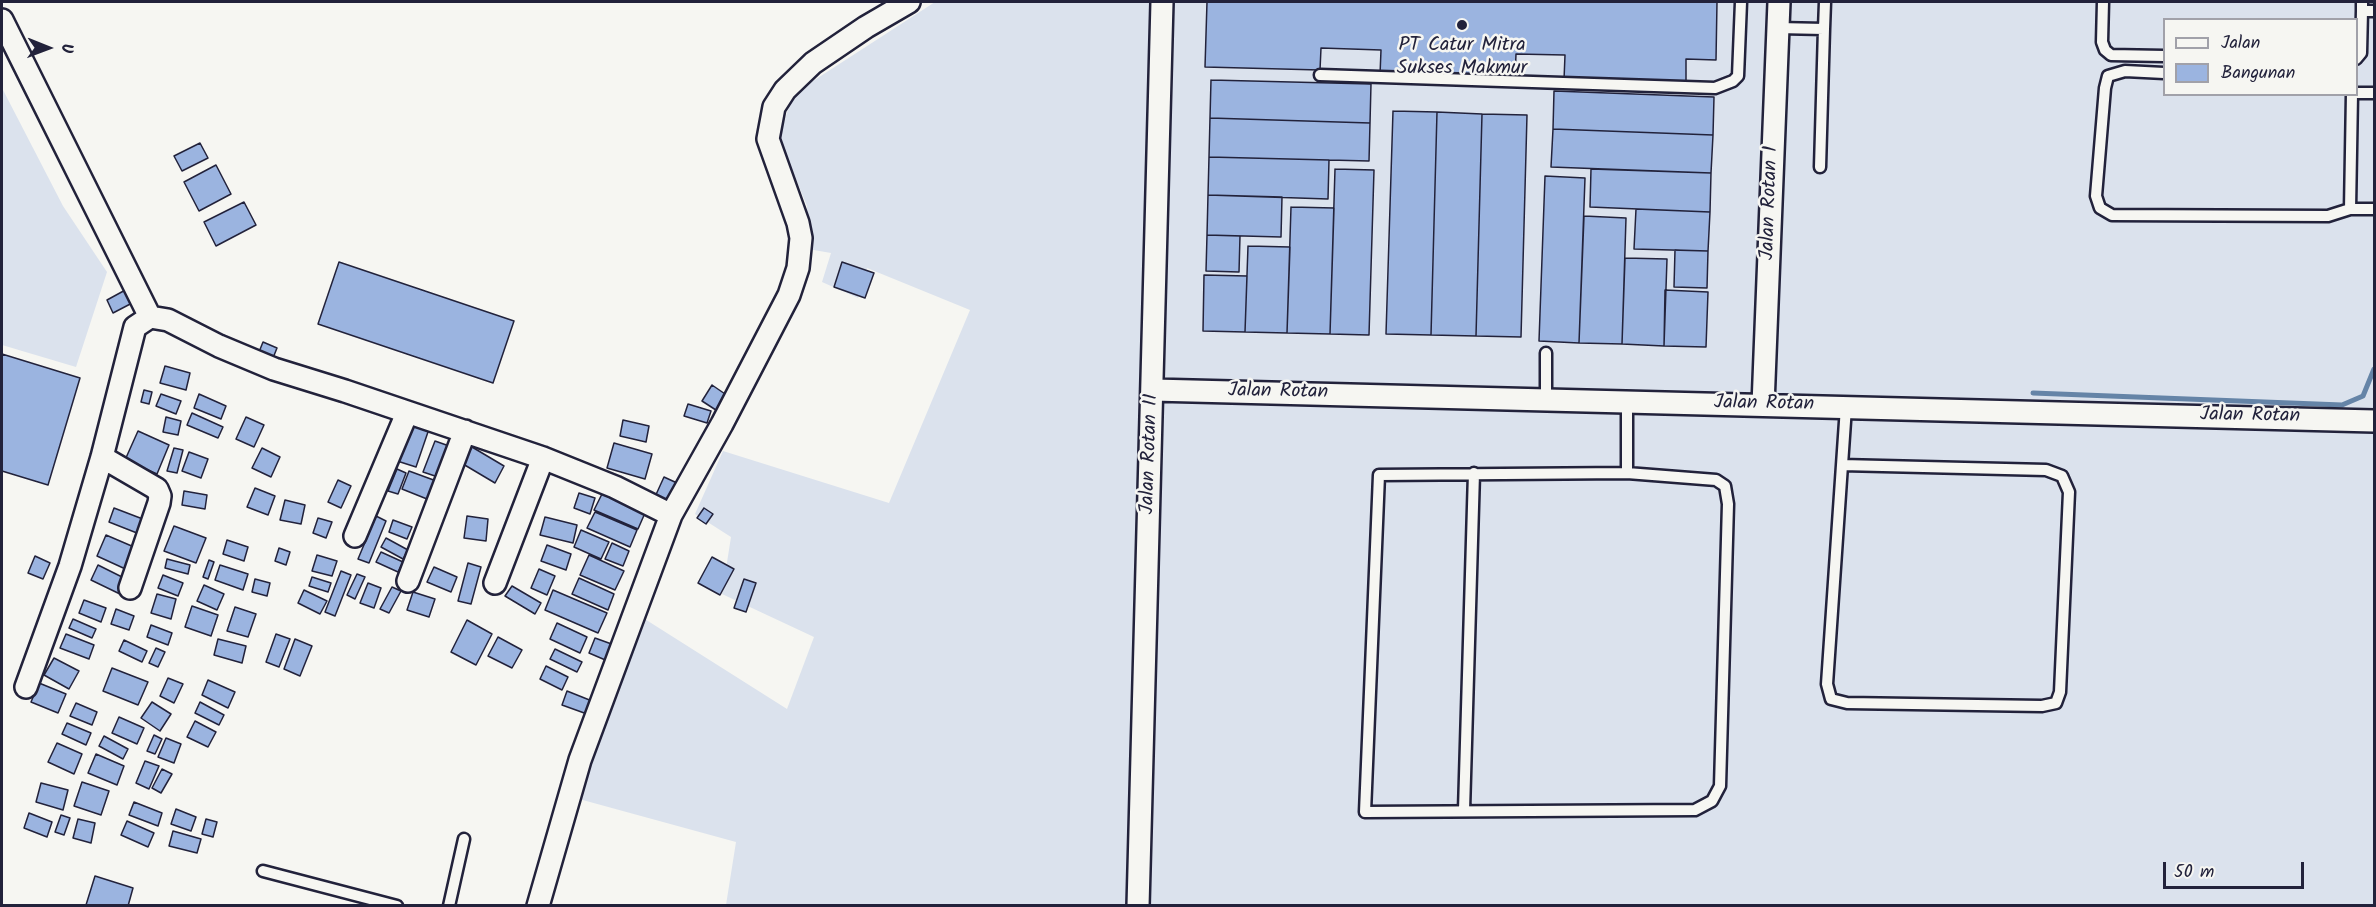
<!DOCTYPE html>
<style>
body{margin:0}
#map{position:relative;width:2376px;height:907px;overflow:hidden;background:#f6f6f2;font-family:Kalam,sans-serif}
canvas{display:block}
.frame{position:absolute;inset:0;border:3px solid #22223b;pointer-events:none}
.legend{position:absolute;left:2163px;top:18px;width:195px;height:78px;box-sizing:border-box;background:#f6f6f2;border:2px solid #a1a1a9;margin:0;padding:8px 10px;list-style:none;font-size:18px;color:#22223b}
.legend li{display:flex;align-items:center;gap:12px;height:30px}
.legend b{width:30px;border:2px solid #a1a1a9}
.north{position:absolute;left:18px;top:18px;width:60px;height:60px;-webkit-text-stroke:4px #f6f6f2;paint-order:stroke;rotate:91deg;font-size:16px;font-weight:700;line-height:24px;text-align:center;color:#22223b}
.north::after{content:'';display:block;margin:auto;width:21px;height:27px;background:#22223b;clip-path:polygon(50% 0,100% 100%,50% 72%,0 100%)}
.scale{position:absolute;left:2163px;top:862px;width:141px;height:27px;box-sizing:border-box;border:3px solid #22223b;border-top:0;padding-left:8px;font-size:18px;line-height:21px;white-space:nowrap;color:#22223b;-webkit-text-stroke:4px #f6f6f2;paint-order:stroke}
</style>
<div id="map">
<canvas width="2376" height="907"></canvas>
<div class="frame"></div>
<ul class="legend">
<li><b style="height:8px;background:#f6f6f2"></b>Jalan</li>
<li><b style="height:16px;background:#9bb4e0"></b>Bangunan</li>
</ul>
<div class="north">U</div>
<div class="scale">50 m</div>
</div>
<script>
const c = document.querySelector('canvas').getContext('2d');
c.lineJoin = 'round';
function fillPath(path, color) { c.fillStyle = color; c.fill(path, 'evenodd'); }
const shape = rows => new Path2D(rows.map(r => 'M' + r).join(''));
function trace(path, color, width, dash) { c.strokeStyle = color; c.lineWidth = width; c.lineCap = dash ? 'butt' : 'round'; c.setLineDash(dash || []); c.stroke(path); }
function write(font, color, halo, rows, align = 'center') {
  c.font = font + ' Kalam,sans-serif'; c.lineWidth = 5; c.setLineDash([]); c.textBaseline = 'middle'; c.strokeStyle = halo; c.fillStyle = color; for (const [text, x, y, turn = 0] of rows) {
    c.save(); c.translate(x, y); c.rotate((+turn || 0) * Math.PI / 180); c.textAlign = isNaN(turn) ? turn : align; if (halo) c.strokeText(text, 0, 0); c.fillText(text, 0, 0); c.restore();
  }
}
const built = shape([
 [935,2,2374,2,2374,905,726,905,736,842,579,799,640,616,787,709,814,637,722,594,731,537,695,514,723,451,889,503,970,310,867,268,858,298,822,282,831,253,808,249,807,206,779,138,793,94],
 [2164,20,2356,20,2356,94,2164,94],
 [2,88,63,206,107,272,76,367,2,345]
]);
const stream = shape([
 [2033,393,2342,405,2363,396,2374,369]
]);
const building = shape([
 [1207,2,1717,2,1716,60,1686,59,1686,84,1564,80,1565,55,1516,54,1515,79,1380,75,1381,50,1321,48,1320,70,1205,67,1207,2],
 [1211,80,1371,84,1370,123,1210,118,1211,80],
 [1554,91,1714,97,1713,135,1553,129,1554,91],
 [1393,111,1437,112,1431,335,1386,334,1393,111],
 [1437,112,1482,114,1476,336,1431,335,1437,112],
 [1482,114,1527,115,1521,337,1476,336,1482,114],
 [1210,118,1370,123,1369,161,1209,157,1210,118],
 [1553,129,1713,135,1711,173,1551,167,1553,129],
 [200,143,208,158,182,171,174,156,200,143],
 [1209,157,1329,160,1328,199,1208,195,1209,157],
 [216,165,231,194,199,211,184,182,216,165],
 [1335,169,1374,170,1369,335,1330,334,1335,169],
 [1591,169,1711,173,1710,212,1590,207,1591,169],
 [1545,176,1585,178,1579,343,1539,341,1545,176],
 [1208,195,1282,197,1281,237,1207,235,1208,195],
 [244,202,256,225,216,246,204,222,244,202],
 [1291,207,1334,208,1330,334,1287,333,1291,207],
 [1636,209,1710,212,1708,251,1634,249,1636,209],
 [1584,216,1626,218,1622,344,1579,343,1584,216],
 [1207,235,1240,236,1239,272,1206,271,1207,235],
 [1248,246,1290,247,1287,333,1245,332,1248,246],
 [1675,250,1708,251,1707,288,1674,287,1675,250],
 [1625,258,1667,259,1664,346,1622,344,1625,258],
 [339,262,514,321,493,383,318,324,339,262],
 [842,262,874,273,865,298,834,287,842,262],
 [1204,275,1247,276,1245,332,1203,331,1204,275],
 [129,288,136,301,113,313,107,300,129,288],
 [1665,290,1708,292,1706,347,1664,346,1665,290],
 [263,342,277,348,271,363,257,357,263,342],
 [2,354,80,378,48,485,2,471,2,354],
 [165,366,190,373,186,390,160,383,165,366],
 [712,385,728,396,719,412,702,401,712,385],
 [144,390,152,392,149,404,141,402,144,390],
 [161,394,181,401,176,414,156,406,161,394],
 [199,394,226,406,221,419,194,408,199,394],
 [688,404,711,411,707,423,684,416,688,404],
 [192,413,223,427,218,438,187,425,192,413],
 [166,417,181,421,178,435,163,432,166,417],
 [246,417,264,425,254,447,236,439,246,417],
 [623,420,649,426,646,442,620,436,623,420],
 [406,422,429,429,416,467,394,460,406,422],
 [138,431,169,445,157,474,125,460,138,431],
 [435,441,452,447,441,478,423,472,435,441],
 [614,443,652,454,645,479,607,468,614,443],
 [472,447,504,466,495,483,463,464,472,447],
 [174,448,183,450,177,473,167,471,174,448],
 [262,448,280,457,271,477,252,468,262,448],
 [189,452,208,459,201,478,182,471,189,452],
 [397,469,406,473,398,494,388,491,397,469],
 [409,471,439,482,432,501,402,489,409,471],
 [664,477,677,483,668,505,654,499,664,477],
 [338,480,351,486,341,508,328,502,338,480],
 [255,488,275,496,268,515,247,507,255,488],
 [184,491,207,495,205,509,182,505,184,491],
 [579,493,595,498,590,514,574,508,579,493],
 [602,494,645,513,638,529,594,510,602,494],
 [285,500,305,505,301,524,280,520,285,500],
 [114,508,148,521,142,535,109,522,114,508],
 [704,508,713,514,706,524,697,518,704,508],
 [595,512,637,530,630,547,587,528,595,512],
 [376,516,386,521,369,563,358,559,376,516],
 [467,516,488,519,486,541,464,538,467,516],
 [545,517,577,525,573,543,540,535,545,517],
 [318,518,332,522,326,538,313,533,318,518],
 [393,520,412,527,407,539,389,532,393,520],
 [174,526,206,538,196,563,164,551,174,526],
 [581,530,609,542,601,559,574,547,581,530],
 [106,535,141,550,132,572,97,556,106,535],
 [386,538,408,550,403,559,381,547,386,538],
 [227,540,248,547,244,561,223,554,227,540],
 [612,543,629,551,623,566,605,559,612,543],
 [547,545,571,554,566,570,541,561,547,545],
 [279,548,290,552,286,565,275,561,279,548],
 [381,552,403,562,398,572,376,562,381,552],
 [317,555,337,561,332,576,312,571,317,555],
 [589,555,624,571,615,590,580,575,589,555],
 [35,556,50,563,43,579,28,573,35,556],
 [712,557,734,569,720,595,698,583,712,557],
 [167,559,190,565,188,574,165,568,167,559],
 [209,560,214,562,208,579,203,577,209,560],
 [468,563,481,567,471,604,458,601,468,563],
 [98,565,128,580,122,595,91,580,98,565],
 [220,565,248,574,243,590,215,580,220,565],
 [434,567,457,577,451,592,427,582,434,567],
 [539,569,555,576,547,595,531,588,539,569],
 [341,571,351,575,335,616,325,612,341,571],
 [357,574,365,577,355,599,347,595,357,574],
 [163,575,183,583,178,596,158,588,163,575],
 [312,577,331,583,328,592,309,586,312,577],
 [579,578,614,594,608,610,572,594,579,578],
 [255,579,270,583,267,596,252,592,255,579],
 [744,579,756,583,746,612,734,608,744,579],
 [368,583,381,588,374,608,360,603,368,583],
 [204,585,224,594,217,610,197,601,204,585],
 [512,586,541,603,535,614,505,596,512,586],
 [392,587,401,591,389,613,380,609,392,587],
 [304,590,327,601,320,614,298,603,304,590],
 [553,590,607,613,598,633,545,610,553,590],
 [413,592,435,599,429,617,407,610,413,592],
 [157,594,176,599,171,619,151,613,157,594],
 [84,600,106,608,101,622,79,613,84,600],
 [192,606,218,615,211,636,185,627,192,606],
 [235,607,256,614,248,637,227,631,235,607],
 [116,609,134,616,129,630,111,624,116,609],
 [73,619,96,629,92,638,69,628,73,619],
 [467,620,492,634,476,665,451,652,467,620],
 [557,623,587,637,580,653,550,639,557,623],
 [151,625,172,633,168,645,147,637,151,625],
 [66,634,94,645,89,659,60,648,66,634],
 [276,634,290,639,279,667,266,662,276,634],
 [498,637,522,650,512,668,488,656,498,637],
 [595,638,617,646,610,662,589,653,595,638],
 [218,639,246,646,242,663,214,655,218,639],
 [295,639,312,646,300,676,284,669,295,639],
 [124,640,147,651,142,662,119,651,124,640],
 [156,648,165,652,158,667,149,663,156,648],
 [555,649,582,662,577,672,550,659,555,649],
 [54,658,79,671,69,689,44,675,54,658],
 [546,666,568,677,562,690,540,679,546,666],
 [112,668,148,682,138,705,103,691,112,668],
 [168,678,183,684,174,703,160,696,168,678],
 [208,680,235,692,228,708,202,695,208,680],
 [39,683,66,694,58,713,31,702,39,683],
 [567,691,592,701,587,714,562,705,567,691],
 [152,702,171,714,160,731,141,718,152,702],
 [200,702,224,715,219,725,195,713,200,702],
 [76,703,97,712,92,725,70,716,76,703],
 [119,717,144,728,137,744,112,733,119,717],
 [195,721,216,732,208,747,187,737,195,721],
 [67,723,91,733,86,745,62,734,67,723],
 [154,735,162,739,155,754,147,751,154,735],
 [104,736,128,749,123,759,99,746,104,736],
 [166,738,181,744,174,763,158,757,166,738],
 [57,743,82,754,74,774,48,762,57,743],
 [96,754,124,766,117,785,88,773,96,754],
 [145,761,159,766,149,789,136,783,145,761],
 [162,769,172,774,161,793,152,788,162,769],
 [82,782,109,791,101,815,74,806,82,782],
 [41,783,68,790,63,810,36,802,41,783],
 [134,802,162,813,158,826,129,815,134,802],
 [176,809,196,817,191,831,171,824,176,809],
 [29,813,52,822,47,837,24,828,29,813],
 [61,815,70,818,64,835,55,832,61,815],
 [78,819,95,823,91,843,73,838,78,819],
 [206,819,217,822,213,837,202,834,206,819],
 [127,821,154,833,148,847,121,835,127,821],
 [173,831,201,839,197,853,169,846,173,831],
 [95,876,133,888,128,906,86,905,95,876]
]);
const service = shape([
 [2103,2,2102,42,2105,50,2111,55,2164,56],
 [2362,2,2362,11,2374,11],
 [1778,28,1824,29,1825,2],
 [2356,59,2361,53,2362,11],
 [2164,73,2125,71,2108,76,2105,88,2096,196,2100,208,2112,215,2328,216,2350,209,2374,209],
 [1320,75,1715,88,1733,81,1738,76,1741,2],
 [2356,93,2374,93],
 [1820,167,1824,29],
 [2350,209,2352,94],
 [1546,400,1546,353],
 [1842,465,1827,684,1831,699,1847,703,2042,706,2056,703,2060,692,2069,492,2062,476,2046,470,1842,465,1846,407],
 [1627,473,1379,475,1365,812,1695,810,1712,801,1720,786,1728,504,1725,486,1716,480,1627,473,1627,402],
 [1464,810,1474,473],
 [263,871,397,906],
 [449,906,464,839]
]);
const minor = shape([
 [2,20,150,317],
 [1153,390,2374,421],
 [1763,405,1779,2],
 [102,457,157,489,160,496,159,503,130,588],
 [355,536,407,413],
 [408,581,465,431],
 [495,583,543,458],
 [26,687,70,566,102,457,135,327,150,317,168,320,219,346,274,369,345,391,543,458,615,487,671,515],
 [538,906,580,760,671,515,722,424,789,295,798,268,801,238,798,223,768,139,774,107,785,90,813,63,866,27,909,2],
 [1138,906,1162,2]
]);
const markers = [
 [1462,25,6,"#22223b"]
];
const poiNames = [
 ["PT Catur Mitra",1462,47],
 ["Sukses Makmur",1462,70]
];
const streetNames = [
 ["Jalan Rotan 1",1771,203,-88],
 ["Jalan Rotan",1278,393,1],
 ["Jalan Rotan",1764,405,1],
 ["Jalan Rotan",2250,417,1],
 ["Jalan Rotan II",1151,454,-88]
];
fillPath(built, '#dbe2ed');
trace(stream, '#6584a7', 5);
fillPath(building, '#9bb4e0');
trace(building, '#22223b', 1.5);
trace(service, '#22223b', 15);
trace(minor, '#22223b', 26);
trace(service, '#f6f6f2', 10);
trace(minor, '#f6f6f2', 21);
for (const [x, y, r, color] of markers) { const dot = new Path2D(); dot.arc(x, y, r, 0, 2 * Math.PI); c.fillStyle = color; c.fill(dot); trace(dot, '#f6f6f2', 2); }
write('20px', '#22223b', '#f6f6f2', poiNames);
write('20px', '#22223b', '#f6f6f2', streetNames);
</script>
